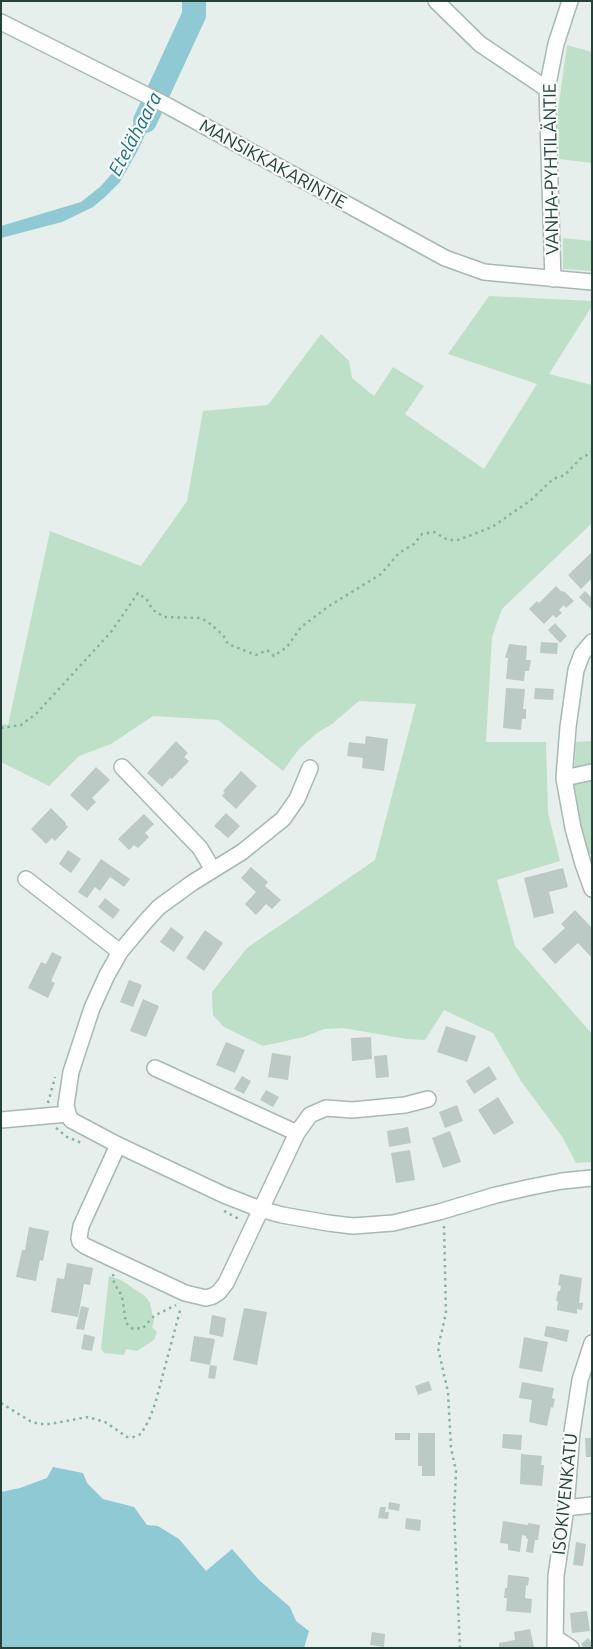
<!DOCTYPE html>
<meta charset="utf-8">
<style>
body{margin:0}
#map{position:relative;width:593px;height:1649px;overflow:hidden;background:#e6efeb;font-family:Ubuntu,sans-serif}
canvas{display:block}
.frame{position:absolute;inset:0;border:2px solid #24423a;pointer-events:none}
</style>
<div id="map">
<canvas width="593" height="1649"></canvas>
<div class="frame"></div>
</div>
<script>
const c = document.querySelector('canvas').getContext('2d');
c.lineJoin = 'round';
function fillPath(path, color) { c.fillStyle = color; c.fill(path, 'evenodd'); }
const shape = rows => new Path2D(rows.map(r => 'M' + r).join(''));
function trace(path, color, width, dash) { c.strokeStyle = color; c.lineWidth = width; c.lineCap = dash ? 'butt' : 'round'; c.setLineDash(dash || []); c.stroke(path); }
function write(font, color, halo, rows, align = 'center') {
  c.font = font + ' Ubuntu,sans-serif'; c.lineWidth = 4.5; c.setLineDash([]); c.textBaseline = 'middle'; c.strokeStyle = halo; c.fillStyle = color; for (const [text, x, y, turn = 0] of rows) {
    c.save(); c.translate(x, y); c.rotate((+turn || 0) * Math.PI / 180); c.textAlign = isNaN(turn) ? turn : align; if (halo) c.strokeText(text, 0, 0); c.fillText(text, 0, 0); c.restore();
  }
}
const green = shape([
 [567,45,592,52,592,163,559,159,557,118],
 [563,238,592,241,592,271,563,269],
 [489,296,592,301,592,306,549,374,592,385,592,523,502,609,492,637,486,742,546,742,548,813,560,861,497,880,515,946,592,1034,592,1162,576,1163,563,1138,521,1081,493,1033,444,1010,425,1040,407,1039,343,1028,324,1029,304,1037,263,1046,224,1027,213,1015,212,992,247,948,375,860,416,704,359,701,332,724,317,733,299,749,283,771,218,720,153,716,111,744,79,756,49,786,1,762,1,724,8,725,50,531,141,566,187,501,203,411,268,405,321,334,349,361,352,378,374,396,393,367,424,386,405,414,484,469,537,384,448,354],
 [592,741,592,854,586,855,573,790,576,742],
 [109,1276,121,1280,145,1296,150,1303,154,1322,152,1327,157,1332,154,1340,137,1351,126,1349,124,1355,104,1353,101,1349]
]);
const water = shape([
 [146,103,157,109,138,150,120,182,105,197,93,207,62,222,1,238,1,226,81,202,100,187,117,168,124,141],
 [53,1467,83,1473,87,1483,103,1499,134,1507,147,1525,158,1526,179,1539,206,1571,232,1549,259,1580,290,1607,296,1621,309,1631,304,1648,1,1648,1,1492,20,1488,47,1478]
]);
const river = shape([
 [145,121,194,15,194,1]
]);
const building = shape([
 [591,553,592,578,581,589,568,575],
 [556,586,561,591,565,592,574,601,566,608,564,605,559,610,562,613,556,618,553,615,544,624,529,609,537,601,539,603],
 [585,591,592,598,592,610,579,597],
 [555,623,567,636,560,643,548,630],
 [541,642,558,643,557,654,540,653],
 [509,644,527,646,526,660,531,660,529,671,525,671,524,681,506,679,508,658,505,658],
 [506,688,525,689,523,709,526,709,526,719,522,719,521,730,503,728],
 [535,688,554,689,553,700,534,699],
 [366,736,388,739,384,771,362,768,363,758,347,756,349,742,365,744],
 [176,741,188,753,184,757,189,761,172,779,170,778,162,787,147,773],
 [96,767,110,780,92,798,96,802,87,811,70,795],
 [241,771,257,786,236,809,222,796,225,792,223,791],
 [51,808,66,823,65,824,68,827,55,841,52,838,46,844,31,829],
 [226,813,240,826,228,838,214,826],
 [144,814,154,824,145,833,149,837,138,848,134,845,129,850,118,839],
 [68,850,81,859,71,873,59,864],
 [101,859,130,879,124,887,110,877,100,891,95,887,87,898,78,892],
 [251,867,268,882,265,886,281,900,272,909,266,904,256,915,245,904,256,892,241,878],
 [563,868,568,887,549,892,554,913,534,918,524,878],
 [105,898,120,910,113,919,98,907],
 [575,910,592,928,592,958,578,943,555,964,542,949,565,928,561,924],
 [171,927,184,937,174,952,160,942],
 [205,930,223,943,204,971,186,958],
 [52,952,62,957,51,981,55,983,48,998,28,988,41,962,46,964],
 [129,980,142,985,133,1007,120,1002],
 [143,999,159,1006,146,1037,130,1031],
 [446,1026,476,1036,467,1062,437,1052],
 [371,1037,372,1059,352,1061,351,1038],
 [226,1042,245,1050,235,1073,216,1065],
 [272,1053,291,1056,288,1080,268,1077],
 [387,1055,389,1077,376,1078,374,1056],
 [489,1066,497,1079,474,1094,466,1081],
 [242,1076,251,1081,244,1094,234,1089],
 [266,1090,279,1097,273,1107,260,1100],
 [498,1097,514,1123,494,1135,478,1110],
 [457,1105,463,1121,445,1128,439,1112],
 [408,1127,411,1143,389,1147,387,1131],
 [450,1131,461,1162,443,1168,432,1138],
 [410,1150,415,1180,396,1183,391,1153],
 [29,1227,49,1231,43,1261,40,1260,36,1281,16,1277,22,1250,25,1250],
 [67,1263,93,1268,90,1285,84,1284,78,1317,51,1312,57,1278,64,1279],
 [560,1274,582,1278,579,1303,583,1303,582,1310,577,1309,577,1314,557,1310,558,1301,556,1301,558,1291,560,1291,561,1286,558,1285],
 [81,1306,89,1308,84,1330,76,1329],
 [244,1308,267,1312,257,1365,233,1360],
 [212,1315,226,1318,223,1337,209,1334],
 [546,1326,569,1330,567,1342,544,1336],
 [84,1334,95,1337,92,1351,81,1349],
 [194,1336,215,1339,210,1365,190,1361],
 [524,1337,548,1342,542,1372,519,1368],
 [210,1365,217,1366,215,1379,208,1378],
 [429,1381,432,1390,418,1395,415,1386],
 [522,1382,554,1388,552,1398,555,1399,553,1408,551,1407,547,1426,529,1422,532,1400,519,1398],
 [395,1433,410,1433,410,1440,395,1440],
 [418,1433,435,1433,435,1476,422,1476,422,1466,418,1466],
 [503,1434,522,1435,521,1450,502,1448],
 [585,1438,592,1438,592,1457,586,1457],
 [521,1454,542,1456,541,1465,544,1465,542,1486,520,1484],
 [389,1502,400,1504,399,1511,388,1509],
 [380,1507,386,1507,385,1512,389,1512,388,1519,378,1518],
 [406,1518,421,1520,420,1531,405,1529],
 [503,1521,528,1525,528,1523,540,1525,538,1540,535,1540,533,1553,526,1552,528,1539,526,1538,526,1536,522,1535,520,1552,508,1550,508,1544,500,1543],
 [576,1542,586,1544,583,1566,573,1565],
 [508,1575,528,1577,529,1578,528,1586,526,1585,525,1598,532,1599,531,1613,506,1611,507,1598,504,1598,505,1588,507,1588],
 [587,1611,590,1631,572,1633,570,1613],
 [530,1629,534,1647,499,1648,499,1643,515,1640,514,1632],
 [372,1632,385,1634,384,1647,370,1645],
 [588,1638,592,1643,592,1648,584,1648,581,1644]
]);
const path = shape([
 [1,728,21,725,36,714,111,632,138,593,147,600,153,610,164,617,199,618,207,621,223,635,228,644,256,655,267,650,274,656,287,647,301,627,329,606,381,574,399,553,414,544,422,534,434,532,448,540,458,540,492,527,531,500,553,479,565,475,580,459,592,452],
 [48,1103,55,1077],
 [56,1128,67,1137,84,1144],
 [224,1211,241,1220],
 [444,1226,446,1313,438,1348,448,1392,451,1448,456,1471,454,1513,460,1648],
 [113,1274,114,1283,122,1296,126,1323,133,1329,143,1328,154,1316,176,1305],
 [1,1403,30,1421,39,1424,50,1424,88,1417,105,1422,127,1437,133,1437,141,1434,149,1420,155,1404,181,1307]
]);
const minor = shape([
 [436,1,480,44,547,89],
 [1,22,168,106,445,258,484,272,592,282],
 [553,279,547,89,556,44,570,1],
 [592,642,582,654,576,670,568,727,564,778,573,828,583,864,592,889],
 [122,767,200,848,213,870],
 [310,768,297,799,283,819,242,852,192,883,159,907,146,921,120,952,107,975,92,1008,71,1072,66,1105,68,1114,71,1120,118,1145,224,1195,260,1209,282,1215,328,1223,353,1226,393,1223,439,1212,496,1195,531,1187,562,1181,592,1178],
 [564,778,592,772],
 [26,879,120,952],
 [155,1068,297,1133],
 [1,1120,68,1114],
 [118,1145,81,1226,79,1238,80,1242,85,1246,185,1293,206,1298,213,1296,219,1292,226,1283,297,1133,310,1115,326,1108,352,1110,405,1105,428,1099],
 [566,1508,592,1505],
 [556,1638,571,1648],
 [555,1648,556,1576,566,1508,572,1432,580,1380,592,1343]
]);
const streetNames = [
 ["MANSIKKAKARINTIE",273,164,29],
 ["VANHA-PYHTILÄNTIE",551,169,-91],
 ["ISOKIVENKATU",565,1494,-84]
];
const waterNames = [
 ["Etelähaara",135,134,-62]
];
fillPath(green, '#bfe0c8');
fillPath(water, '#8ec9d4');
trace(river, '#8ec9d4', 24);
fillPath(building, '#bbcac4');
trace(minor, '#a8b8b2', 18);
trace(path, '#86b3a5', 2.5, [2.5, 4]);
trace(minor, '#fff', 15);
write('18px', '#24423a', '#f7fbf9', streetNames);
write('italic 19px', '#1c6f80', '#f7fbf9', waterNames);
</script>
